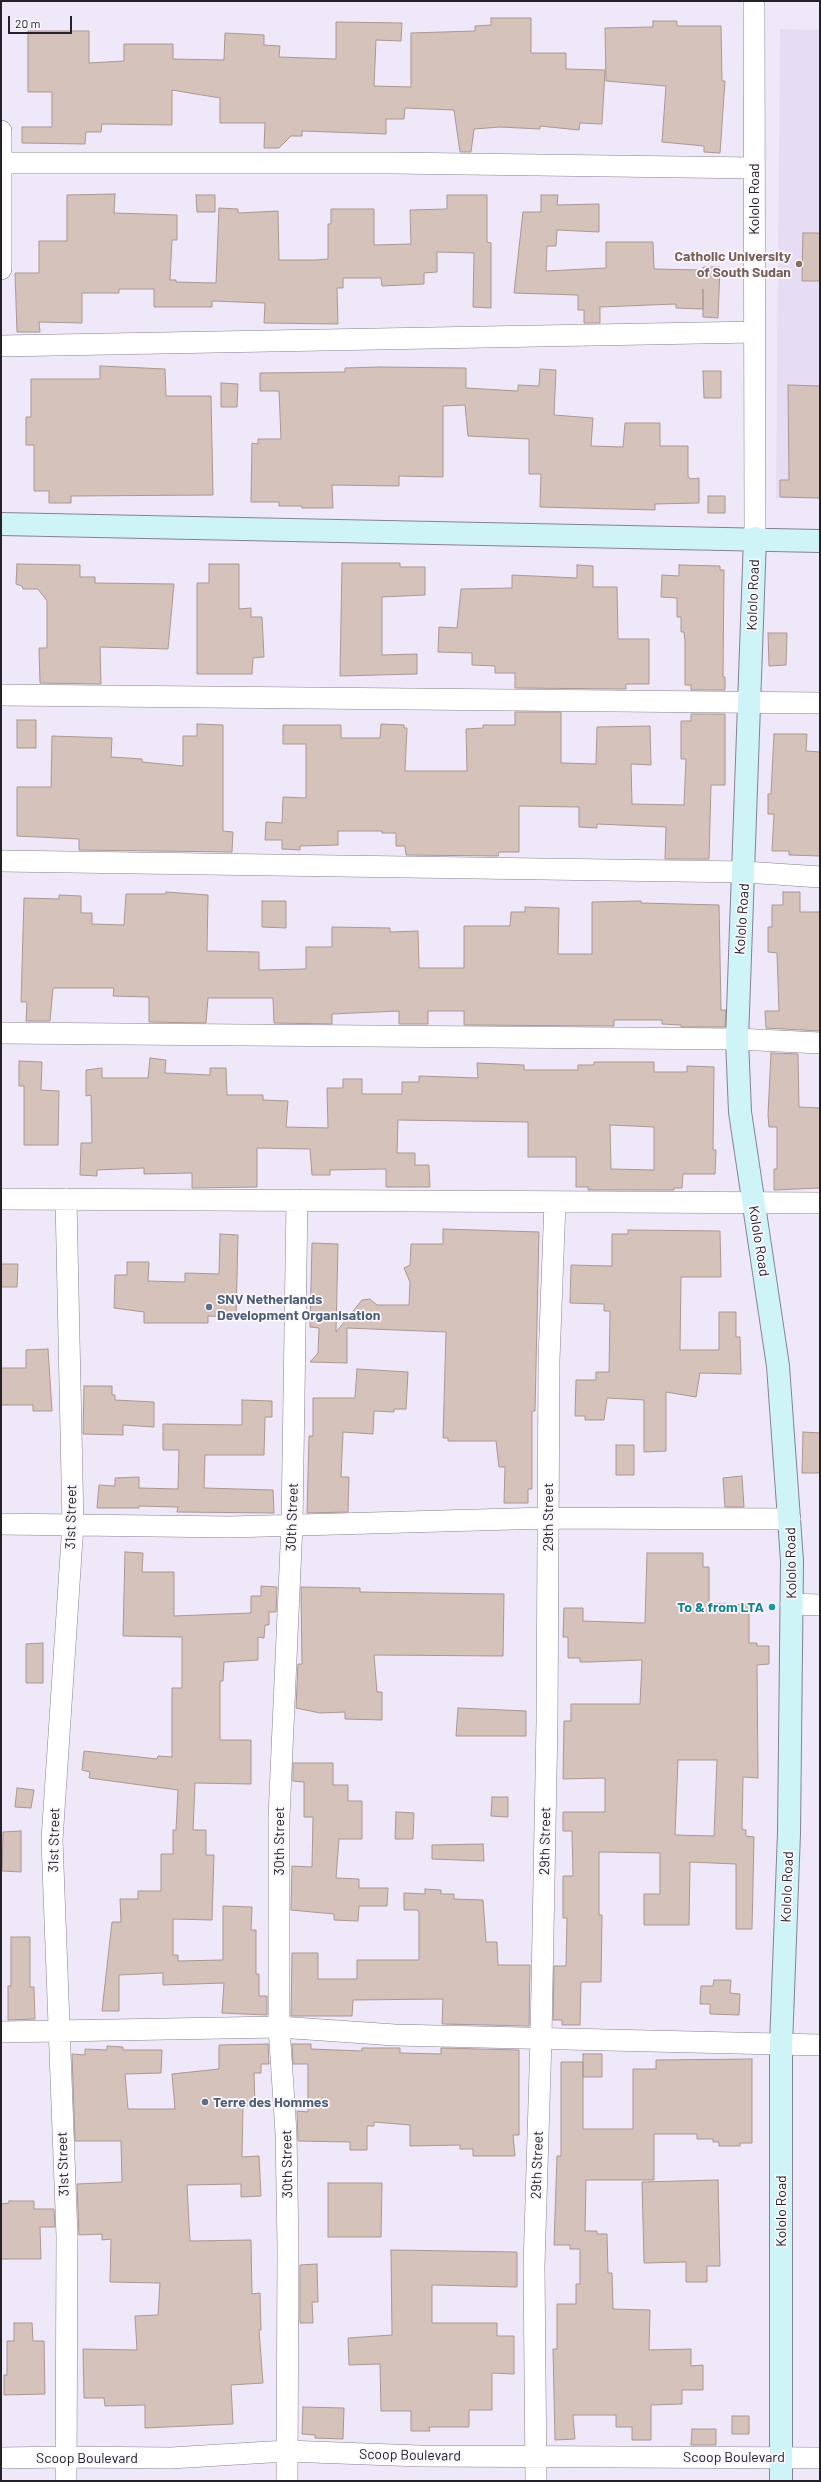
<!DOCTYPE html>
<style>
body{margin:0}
#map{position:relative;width:821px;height:2482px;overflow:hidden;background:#efe8f9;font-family:Barlow,sans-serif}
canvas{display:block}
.frame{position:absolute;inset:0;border:2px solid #242228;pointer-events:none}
.scale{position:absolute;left:8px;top:16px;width:64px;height:18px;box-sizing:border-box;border:2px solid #242228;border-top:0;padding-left:5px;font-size:12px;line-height:14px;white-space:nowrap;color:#242228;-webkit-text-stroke:3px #faf7fe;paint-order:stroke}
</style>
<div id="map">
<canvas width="821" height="2482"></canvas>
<div class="frame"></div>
<div class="scale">20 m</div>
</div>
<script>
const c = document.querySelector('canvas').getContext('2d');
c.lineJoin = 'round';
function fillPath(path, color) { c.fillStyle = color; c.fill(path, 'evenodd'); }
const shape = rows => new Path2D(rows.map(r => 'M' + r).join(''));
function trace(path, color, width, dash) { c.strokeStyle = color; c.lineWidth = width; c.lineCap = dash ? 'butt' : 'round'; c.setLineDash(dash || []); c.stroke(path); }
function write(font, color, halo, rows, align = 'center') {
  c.font = font + ' Barlow,sans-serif'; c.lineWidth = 3.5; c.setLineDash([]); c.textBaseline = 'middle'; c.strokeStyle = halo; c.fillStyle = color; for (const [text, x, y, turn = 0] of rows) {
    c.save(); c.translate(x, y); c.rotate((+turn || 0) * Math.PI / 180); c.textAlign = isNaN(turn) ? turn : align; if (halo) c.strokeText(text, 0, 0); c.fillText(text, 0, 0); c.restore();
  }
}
const built = shape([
 [780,29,820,30,820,499,776,498]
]);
const building = shape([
 [491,18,531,18,531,53,566,53,566,69,605,70,602,124,580,123,579,130,540,126,540,129,500,127,474,129,471,152,460,152,454,110,405,108,404,119,386,119,386,134,302,131,302,136,291,136,279,148,264,148,265,123,220,123,220,98,172,90,172,125,102,124,101,132,86,132,85,144,22,143,22,127,52,127,52,92,28,92,28,31,89,31,89,63,124,61,124,44,173,44,173,59,224,60,225,33,264,35,264,45,280,46,279,57,336,59,336,22,402,23,401,41,376,40,374,86,411,87,411,33,475,31,475,26,491,25,491,18],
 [653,21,677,21,677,26,721,26,722,81,725,81,720,153,704,152,704,146,662,142,666,86,606,81,605,28,653,27,653,21],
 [115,194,114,213,177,215,177,240,172,240,170,280,176,280,176,282,216,283,219,208,238,209,238,213,278,211,279,260,316,260,328,259,328,224,331,224,331,209,374,209,374,245,411,244,410,210,447,209,447,195,487,195,487,242,491,243,491,308,473,307,474,253,437,252,437,272,424,273,424,284,382,286,381,278,343,278,343,288,337,288,338,324,264,323,265,303,212,301,212,307,154,307,154,289,119,289,119,293,82,293,82,323,39,322,40,332,17,332,15,273,39,273,39,241,67,241,67,195,115,194],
 [196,195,215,195,215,212,197,212,196,195],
 [541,195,558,195,557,205,599,204,599,232,557,230,556,246,547,246,546,271,606,268,606,242,653,242,654,269,703,270,703,267,720,267,718,318,703,317,703,289,703,309,676,308,676,304,600,307,600,323,584,323,584,310,578,310,578,295,514,293,523,212,541,212,541,195],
 [803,233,820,233,820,281,802,281,803,233],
 [100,366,165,369,166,396,211,396,213,495,71,496,71,503,49,503,49,491,34,491,34,445,26,445,26,417,31,417,31,379,100,379,100,366],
 [380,367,466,368,466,388,518,391,518,385,539,386,540,369,556,370,554,415,593,418,591,446,623,447,625,423,660,423,660,446,688,446,688,476,690,479,699,478,699,503,655,504,655,510,540,507,541,474,529,474,529,439,468,436,465,405,443,406,443,477,399,476,399,486,332,485,333,508,302,508,302,506,279,506,279,502,251,502,252,443,258,444,258,439,281,439,279,391,260,391,260,373,345,372,345,368,380,367],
 [703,371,721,371,721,398,704,398,703,371],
 [221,383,238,384,237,407,221,407,221,383],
 [788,385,820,386,820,498,780,497,780,480,789,480,788,385],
 [708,496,725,496,725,513,708,513,708,496],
 [342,563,400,563,400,567,425,567,425,595,382,597,382,655,417,654,417,674,340,676,342,563],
 [17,564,80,565,80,577,95,577,95,583,174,584,168,649,100,647,101,684,40,683,39,648,47,648,47,601,38,589,23,589,22,586,16,584,17,564],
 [209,564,239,564,239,609,251,608,251,617,262,617,264,657,253,658,252,674,197,674,197,583,209,583,209,564],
 [577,565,593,566,593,587,617,587,618,639,649,639,649,684,626,684,626,689,515,688,515,673,495,673,495,666,472,665,472,653,438,652,439,627,457,628,461,589,512,588,512,575,577,578,577,565],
 [679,565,720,566,720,570,724,570,723,677,725,677,725,690,691,690,691,685,685,685,685,641,684,632,681,632,681,617,677,617,677,598,661,597,662,575,679,576,679,565],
 [768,633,787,633,786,665,769,666,768,633],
 [515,712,561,712,561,763,596,764,597,727,650,726,651,765,631,764,632,804,684,805,686,759,681,759,681,721,691,721,691,714,725,714,725,785,711,785,709,859,665,859,666,827,597,824,597,828,579,827,579,807,519,806,519,852,499,852,498,856,406,855,405,846,396,846,396,833,382,833,382,831,338,831,338,845,300,846,300,850,282,849,282,840,265,840,266,822,282,823,283,797,306,798,306,744,283,744,283,725,341,725,341,738,380,738,381,724,404,725,404,728,407,728,405,771,467,771,466,729,483,728,483,725,515,725,515,712],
 [17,720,36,720,36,748,17,748,17,720],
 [197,724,223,725,223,831,233,832,232,852,79,850,79,839,17,836,17,787,51,787,52,736,112,738,111,757,142,759,142,762,183,766,183,736,197,736,197,724],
 [774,734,807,734,806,751,820,752,820,856,789,855,789,851,772,851,774,814,768,814,768,794,771,794,774,734],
 [166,892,208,895,207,951,259,952,259,970,306,969,306,947,332,947,332,927,390,928,390,932,418,931,419,968,464,968,464,926,510,926,511,912,525,912,525,907,559,908,558,954,592,954,592,902,641,901,641,903,719,905,721,1010,726,1010,725,1027,681,1027,681,1025,662,1024,662,1020,614,1020,614,1026,464,1025,464,1011,428,1011,428,1024,399,1024,399,1011,332,1014,332,1024,274,1023,273,998,208,998,206,1023,149,1022,149,997,113,996,114,988,53,988,50,1021,26,1021,27,1002,21,1002,24,898,59,899,59,895,81,896,81,913,92,913,92,924,124,925,126,894,166,894,166,892],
 [783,892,800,892,800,912,820,912,820,1031,766,1028,765,1011,779,1011,777,953,768,952,768,927,772,927,772,905,783,905,783,892],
 [262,901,286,901,286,928,262,927,262,901],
 [771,1053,798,1054,799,1107,820,1108,820,1188,774,1190,774,1169,777,1169,777,1127,769,1127,768,1115,771,1053],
 [150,1058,166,1060,165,1073,210,1075,210,1068,226,1068,227,1095,263,1095,263,1100,288,1101,286,1127,328,1128,327,1088,343,1088,343,1079,362,1079,362,1094,402,1094,402,1082,419,1082,419,1076,478,1078,477,1063,524,1065,524,1070,578,1070,578,1065,594,1065,594,1062,654,1062,654,1072,687,1072,687,1066,714,1067,713,1150,716,1150,715,1174,683,1174,682,1188,674,1188,674,1190,588,1190,588,1187,576,1187,576,1157,528,1157,528,1122,398,1120,397,1153,415,1153,415,1165,429,1165,430,1187,386,1187,386,1169,330,1170,330,1175,312,1175,310,1149,257,1148,257,1187,192,1188,192,1173,144,1174,144,1168,97,1170,97,1176,80,1175,81,1143,92,1143,91,1095,86,1096,86,1070,102,1068,102,1078,148,1078,150,1058],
 [610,1125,654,1127,654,1170,611,1169,610,1125],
 [19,1061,42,1062,41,1090,59,1091,58,1145,24,1145,24,1086,19,1086,19,1061],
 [443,1229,539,1232,535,1411,532,1411,532,1489,528,1489,528,1503,504,1503,505,1467,499,1467,496,1441,448,1441,448,1438,443,1438,446,1332,347,1328,347,1363,310,1362,318,1353,319,1328,310,1327,312,1243,338,1244,336,1332,362,1300,370,1299,377,1305,409,1305,410,1282,404,1268,410,1265,411,1244,443,1244,443,1229],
 [628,1230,720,1231,721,1277,681,1277,680,1350,719,1350,719,1312,736,1312,736,1337,740,1337,741,1374,700,1373,696,1397,666,1392,666,1451,644,1452,644,1400,607,1398,604,1420,585,1420,585,1416,575,1416,576,1380,596,1380,596,1372,609,1372,610,1311,604,1311,604,1304,570,1303,571,1265,612,1266,612,1234,628,1234,628,1230],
 [220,1234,238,1235,236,1317,208,1316,208,1323,144,1323,144,1312,114,1308,115,1275,127,1275,127,1262,149,1262,148,1281,185,1282,185,1273,219,1274,220,1234],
 [1,1264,18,1264,17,1287,1,1287,1,1264],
 [48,1349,52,1411,33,1411,33,1405,1,1405,1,1368,26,1368,26,1350,48,1349],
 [357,1369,408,1372,406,1409,394,1409,394,1412,374,1411,373,1434,343,1432,341,1477,349,1477,348,1512,307,1513,309,1436,313,1436,313,1398,355,1398,357,1369],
 [84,1386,112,1386,112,1395,115,1395,115,1400,154,1402,154,1427,123,1425,123,1435,83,1434,84,1386],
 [242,1400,272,1401,272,1417,265,1417,264,1455,205,1455,204,1488,273,1490,274,1513,177,1512,178,1507,139,1506,139,1508,97,1508,99,1485,115,1486,115,1478,139,1477,139,1488,178,1489,179,1450,163,1450,163,1424,242,1425,242,1400],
 [803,1432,820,1433,820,1473,802,1473,803,1432],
 [616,1445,634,1445,634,1475,616,1475,616,1445],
 [742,1476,744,1507,725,1507,723,1478,742,1476],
 [125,1552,143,1553,142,1572,174,1572,174,1616,251,1613,251,1596,261,1596,261,1586,277,1587,276,1612,269,1612,269,1625,265,1625,264,1638,258,1637,258,1660,224,1662,223,1681,220,1681,220,1740,251,1740,251,1784,195,1783,193,1830,206,1830,206,1855,214,1855,212,1920,173,1919,173,1955,178,1955,178,1961,223,1960,223,1906,252,1907,251,1930,256,1930,256,1974,259,1974,259,1996,267,1996,267,2015,222,2013,224,1983,163,1985,163,1973,119,1975,119,2011,102,2011,112,1922,121,1922,120,1899,138,1899,138,1891,161,1891,161,1854,173,1854,173,1830,176,1830,178,1790,89,1778,90,1772,82,1770,84,1751,157,1759,158,1756,172,1757,172,1688,182,1688,182,1637,123,1636,125,1552],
 [647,1553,703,1553,703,1567,709,1567,709,1603,749,1605,749,1643,757,1643,757,1646,769,1646,769,1664,757,1665,758,1778,743,1777,742,1829,746,1830,746,1836,754,1837,752,1929,736,1929,736,1864,690,1862,689,1925,644,1925,644,1894,660,1894,660,1853,599,1852,599,1915,602,1915,601,1982,581,1982,580,2025,562,2025,562,2020,553,2020,554,1966,566,1966,567,1918,563,1918,563,1876,573,1876,572,1831,563,1831,563,1812,605,1812,605,1778,563,1779,564,1721,571,1721,571,1704,640,1704,642,1660,589,1662,580,1662,580,1658,568,1658,568,1637,563,1637,564,1608,583,1608,583,1621,645,1623,647,1553],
 [678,1760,717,1760,714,1836,675,1835,678,1760],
 [301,1587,360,1588,360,1592,504,1594,503,1656,374,1655,377,1692,382,1692,382,1720,345,1719,345,1712,320,1713,296,1708,298,1664,302,1664,301,1587],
 [43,1643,43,1683,26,1683,26,1644,43,1643],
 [458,1708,526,1711,526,1736,456,1736,458,1708],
 [293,1763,333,1763,333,1785,348,1785,348,1801,362,1801,362,1839,339,1839,336,1878,359,1879,359,1888,388,1888,387,1906,359,1906,358,1921,334,1920,334,1914,291,1910,292,1866,312,1867,313,1817,304,1817,304,1782,293,1781,293,1763],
 [17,1788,34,1790,31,1808,15,1807,17,1788],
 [492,1797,508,1797,508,1817,491,1816,492,1797],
 [396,1812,414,1813,413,1839,395,1839,396,1812],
 [21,1831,21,1872,2,1871,3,1832,21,1831],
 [483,1844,484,1861,432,1859,432,1845,483,1844],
 [425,1889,441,1890,441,1894,454,1894,454,1899,483,1900,486,1942,497,1942,498,1965,530,1965,529,2026,442,2024,443,1999,353,2000,352,2016,291,2016,292,1953,318,1953,318,1979,357,1979,357,1960,419,1960,419,1912,417,1910,404,1910,404,1893,425,1894,425,1889],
 [11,1937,30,1937,30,1987,34,1987,35,2019,8,2020,8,1986,11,1986,11,1937],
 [714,1980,731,1980,730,1993,740,1994,739,2015,710,2014,710,2004,700,2004,701,1986,713,1986,714,1980],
 [268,2044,269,2064,261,2064,261,2073,254,2073,255,2106,243,2106,242,2157,259,2156,261,2196,241,2197,241,2184,187,2185,190,2241,251,2240,252,2294,260,2293,261,2330,259,2330,263,2383,231,2385,233,2424,145,2428,145,2405,105,2406,104,2398,84,2398,83,2349,137,2350,135,2316,158,2315,160,2283,110,2282,111,2239,102,2240,102,2234,79,2235,77,2184,122,2182,121,2141,75,2141,72,2054,85,2055,85,2049,107,2050,107,2046,123,2047,123,2050,162,2050,161,2073,125,2074,128,2109,175,2109,172,2074,219,2069,219,2045,268,2044],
 [292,2044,311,2044,311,2049,362,2051,362,2048,400,2048,400,2053,441,2054,441,2048,519,2050,519,2135,513,2135,515,2156,473,2156,473,2149,460,2149,460,2145,410,2146,410,2125,374,2122,374,2126,367,2126,367,2150,350,2150,350,2142,298,2141,297,2111,308,2112,308,2064,293,2064,292,2044],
 [583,2054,602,2054,602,2077,583,2077,583,2054],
 [752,2059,752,2143,740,2143,740,2146,719,2146,719,2142,713,2142,713,2139,697,2139,697,2134,654,2134,654,2180,586,2180,585,2231,597,2231,597,2234,607,2234,608,2273,612,2273,613,2309,650,2310,649,2350,691,2349,691,2366,703,2365,703,2390,682,2390,682,2404,651,2405,651,2440,632,2440,632,2427,616,2427,616,2415,573,2415,575,2439,555,2440,553,2349,557,2349,557,2304,576,2304,576,2284,580,2284,580,2249,570,2249,570,2245,554,2245,557,2156,561,2156,561,2062,583,2062,583,2129,633,2129,633,2069,656,2069,656,2060,752,2059],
 [718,2180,720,2266,707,2266,707,2282,686,2282,686,2262,644,2263,642,2182,718,2180],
 [328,2183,382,2183,381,2237,328,2237,328,2183],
 [9,2201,34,2201,34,2209,54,2209,55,2227,40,2227,41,2259,1,2259,1,2204,9,2203,9,2201],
 [391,2250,517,2252,517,2287,432,2285,432,2323,497,2323,497,2336,514,2336,514,2374,492,2373,492,2410,469,2410,469,2427,429,2427,430,2431,411,2431,411,2411,381,2411,380,2364,349,2365,348,2338,392,2335,391,2250],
 [317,2264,318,2302,312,2302,313,2323,300,2323,300,2265,317,2264],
 [14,2323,32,2323,33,2341,44,2341,45,2394,4,2395,4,2375,7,2375,7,2341,14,2341,14,2323],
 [303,2407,344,2408,343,2439,315,2438,315,2435,302,2434,303,2407],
 [732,2416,749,2416,749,2434,732,2434,732,2416],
 [692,2429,716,2429,716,2445,691,2445,692,2429]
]);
const street = shape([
 [754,1,755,538],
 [1,131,1,269],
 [1,163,393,163,754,168],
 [1,346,754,332],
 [1,695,820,703],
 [1,861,745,872,820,877],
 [1,1033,737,1039,820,1043],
 [1,1199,820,1203],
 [66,1199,73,1524,52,1840,67,2236,66,2481],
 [1,1524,230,1527,548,1518,790,1519],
 [791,1604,820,1605],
 [1,2032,279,2027,395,2035,820,2045],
 [1,2458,66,2457,171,2458,286,2451,420,2456,820,2458],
 [287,2481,288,2246,286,2133,279,2027,279,1817,292,1524,297,1200],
 [536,2481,534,2266,541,2038,547,1722,549,1360,555,1202]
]);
const secondary = shape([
 [1,524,820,541],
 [755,538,737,1039,740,1112,778,1366,792,1561,789,1833,781,2045,781,2481]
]);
const markers = [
 [799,264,4,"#8d6e63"],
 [209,1307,4,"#5c6f8a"],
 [772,1607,4,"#0f9aa8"],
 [205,2102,4,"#5c6f8a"]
];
const streetNames = [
 ["Kololo Road",754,199,-90],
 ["Kololo Road",753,595,-88],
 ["Kololo Road",742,919,-86],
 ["Kololo Road",759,1241,81],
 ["31st Street",71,1517,-89],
 ["30th Street",292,1517,-88],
 ["29th Street",548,1517,-90],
 ["Kololo Road",791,1563,-91],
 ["31st Street",54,1840,-89],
 ["30th Street",279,1841,-90],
 ["29th Street",545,1841,-89],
 ["Kololo Road",787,1887,-88],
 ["31st Street",63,2164,-92],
 ["30th Street",287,2164,-91],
 ["29th Street",537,2165,-88],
 ["Kololo Road",781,2211,-90],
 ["Scoop Boulevard",410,2455,1],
 ["Scoop Boulevard",734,2457],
 ["Scoop Boulevard",87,2458]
];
const educationNames = [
 ["Catholic University",791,256],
 ["of South Sudan",791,272]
];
const serviceNames = [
 ["SNV Netherlands",217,1299],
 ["Development Organisation",217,1315],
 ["Terre des Hommes",213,2102]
];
const cultureNames = [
 ["To & from LTA",764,1607]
];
fillPath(built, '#e6dcf4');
fillPath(building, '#d5c2bb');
trace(building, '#aa9792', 1);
trace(street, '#878190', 22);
trace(secondary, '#878190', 24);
trace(street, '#fff', 21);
trace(secondary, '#cef4f7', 22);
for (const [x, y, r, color] of markers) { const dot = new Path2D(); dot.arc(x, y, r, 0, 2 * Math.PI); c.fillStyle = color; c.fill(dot); trace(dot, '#faf7fe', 1.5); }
write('14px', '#242228', '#faf7fe', streetNames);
write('bold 14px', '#785e54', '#faf7fe', educationNames, 'right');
write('bold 14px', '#4e5e75', '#faf7fe', serviceNames, 'left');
write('bold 14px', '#0d838f', '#faf7fe', cultureNames, 'right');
</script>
